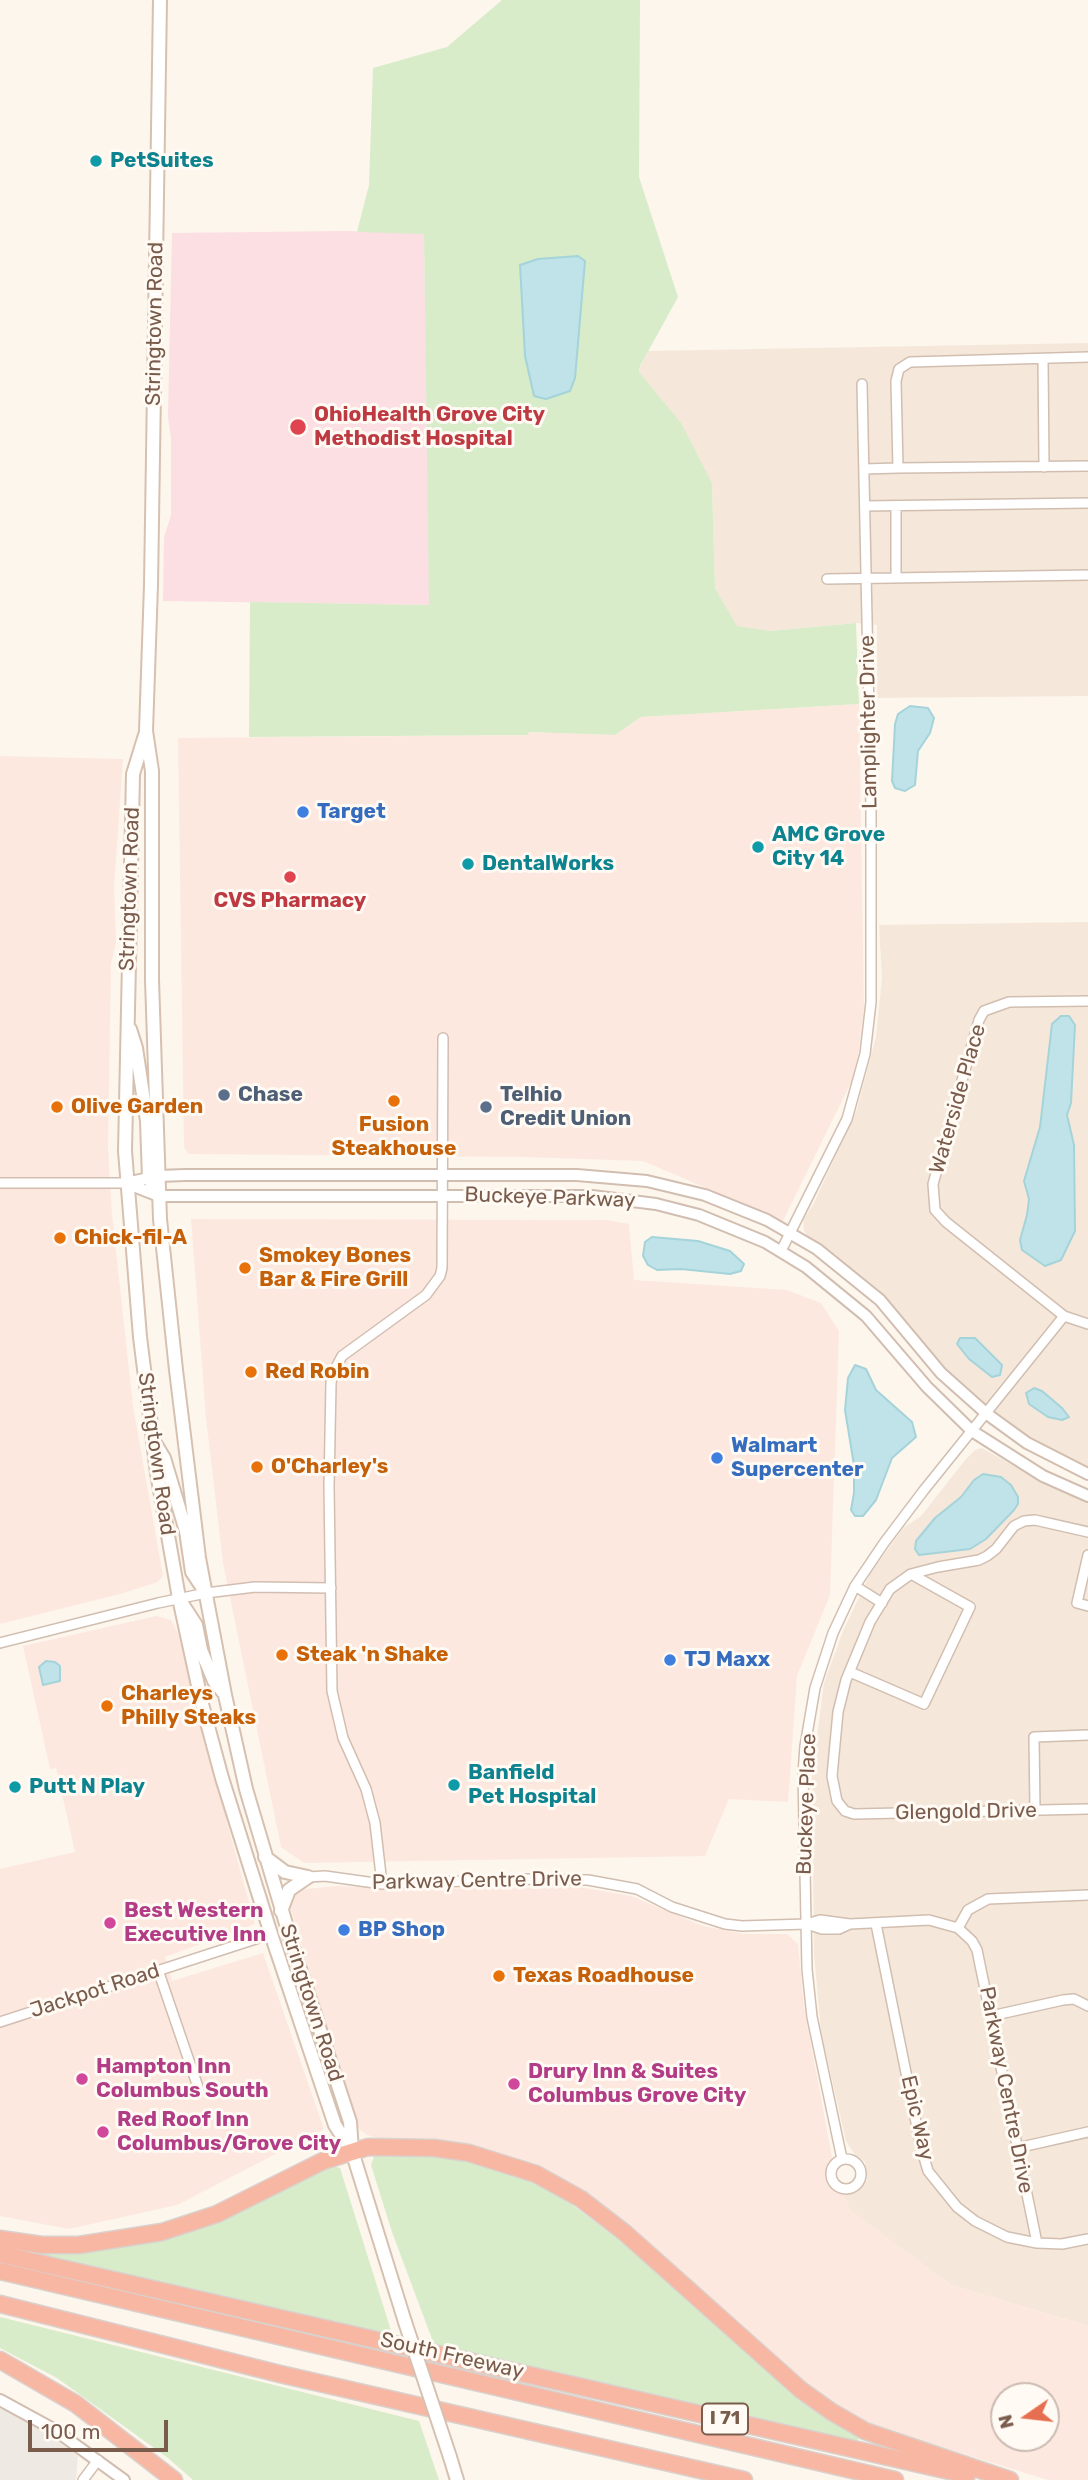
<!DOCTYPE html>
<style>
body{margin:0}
#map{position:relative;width:1088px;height:2480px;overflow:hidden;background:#fdf6ec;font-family:Rubik,sans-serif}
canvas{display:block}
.north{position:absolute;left:990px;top:2382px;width:70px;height:70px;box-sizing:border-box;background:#fffaf3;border:2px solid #cabbb1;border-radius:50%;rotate:256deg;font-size:19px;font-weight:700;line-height:28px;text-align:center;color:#7a5c4d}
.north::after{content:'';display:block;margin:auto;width:24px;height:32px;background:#e76f51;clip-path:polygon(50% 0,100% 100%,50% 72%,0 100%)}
.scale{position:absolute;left:28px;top:2420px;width:140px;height:32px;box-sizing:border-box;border:4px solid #7a5c4d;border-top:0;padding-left:9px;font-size:21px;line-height:24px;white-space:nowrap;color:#7a5c4d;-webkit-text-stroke:5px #fffaf3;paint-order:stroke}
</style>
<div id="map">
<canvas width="1088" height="2480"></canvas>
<div class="north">N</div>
<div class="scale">100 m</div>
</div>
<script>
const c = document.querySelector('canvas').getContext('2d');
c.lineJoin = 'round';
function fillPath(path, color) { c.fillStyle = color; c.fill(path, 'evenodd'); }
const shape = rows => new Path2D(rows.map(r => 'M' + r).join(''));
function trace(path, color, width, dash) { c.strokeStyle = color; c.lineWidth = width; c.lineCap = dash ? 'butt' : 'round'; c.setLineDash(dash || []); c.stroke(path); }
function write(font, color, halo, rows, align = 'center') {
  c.font = font + ' Rubik,sans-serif'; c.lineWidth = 6; c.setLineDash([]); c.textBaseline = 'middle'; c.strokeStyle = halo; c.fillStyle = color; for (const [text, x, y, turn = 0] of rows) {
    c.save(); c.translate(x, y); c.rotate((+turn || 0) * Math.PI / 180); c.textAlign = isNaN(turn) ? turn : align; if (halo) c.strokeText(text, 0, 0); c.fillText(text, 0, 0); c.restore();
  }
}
const residential = shape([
 [1088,343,1088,696,877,698,877,625,856,623,770,631,737,627,715,588,712,483,639,372,640,367,648,351],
 [1088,922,1088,1468,1050,1452,975,1396,946,1370,903,1318,858,1274,811,1241,804,1231,803,1219,813,1205,857,1109,876,1037,882,978,879,925],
 [982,1448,1032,1476,1088,1501,1088,2326,951,2285,849,2210,844,2195,862,2187,867,2180,865,2162,855,2155,846,2141,821,2032,814,1954,812,1775,824,1683,843,1631,870,1574,903,1528,921,1516,966,1459,975,1450]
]);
const commercial = shape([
 [859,704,864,1007,856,1072,783,1221,643,1161,522,1157,188,1154,184,1147,178,738,528,735,528,732,615,735,641,717],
 [0,756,123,759,114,887,116,942,111,964,108,1148,112,1215,133,1406,163,1576,158,1582,120,1594,0,1624],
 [191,1219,607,1220,629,1224,634,1280,787,1290,821,1303,839,1331,830,1595,797,1676,788,1802,729,1799,705,1856,304,1863,281,1847,223,1563,206,1418],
 [156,1616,171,1620,181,1639,228,1812,226,1819,255,1924,165,1957,172,1981,263,1953,324,2129,177,2205,69,2229,0,2216,0,1869,75,1852,56,1768,50,1769,23,1646],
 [337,1886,405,1889,579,1887,631,1896,703,1926,744,1934,787,1934,798,1944,804,2007,832,2157,825,2177,828,2186,844,2195,850,2210,951,2285,1088,2326,1088,2480,1048,2480,876,2427,808,2389,606,2207,522,2162,428,2138,383,2139,367,2135,357,2127,290,1906,296,1890],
 [1004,2396,1046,2396,1046,2438,1004,2438]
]);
const industrial = shape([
 [0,2408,33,2423,78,2456,76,2480,0,2480]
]);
const medical = shape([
 [344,231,424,233,430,605,163,601,164,537,171,515,171,438,168,417,172,233]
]);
const green = shape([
 [502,0,640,0,639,177,678,297,640,366,639,372,681,423,712,483,715,588,737,626,770,631,856,623,859,704,641,717,615,735,529,732,528,735,249,737,250,602,429,605,424,234,357,232,369,185,373,68,447,47],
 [578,256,547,399,534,396,525,356,569,257],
 [437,2152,491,2163,550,2188,624,2244,746,2351,857,2430,859,2439,856,2442,435,2347,392,2232,371,2165,375,2154],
 [333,2166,340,2168,393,2337,33,2254,34,2250,82,2251,139,2245,176,2235,321,2169],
 [0,2317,419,2421,439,2480,193,2480,168,2458,57,2378,0,2348]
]);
const water = shape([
 [578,256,585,261,575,378,570,391,546,399,534,396,525,356,520,265,538,259,578,256],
 [910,706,928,708,934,718,930,733,918,751,915,785,905,791,895,788,892,781,895,724,898,714,910,706],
 [1061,1016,1069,1016,1075,1025,1071,1103,1067,1115,1074,1145,1075,1231,1061,1260,1045,1266,1022,1250,1020,1240,1027,1215,1029,1199,1024,1181,1040,1127,1052,1024,1061,1016],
 [652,1237,698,1241,730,1251,744,1264,741,1271,730,1274,681,1269,657,1270,648,1265,643,1256,645,1242,652,1237],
 [960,1338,975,1338,1002,1365,1000,1375,992,1377,969,1359,957,1344,960,1338],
 [855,1365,866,1369,876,1390,912,1422,916,1437,892,1458,876,1500,863,1516,855,1516,851,1510,854,1493,854,1465,845,1410,848,1378,855,1365],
 [1034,1388,1042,1391,1062,1408,1069,1417,1062,1420,1048,1417,1029,1404,1026,1393,1034,1388],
 [983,1474,1001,1477,1011,1485,1018,1497,1018,1504,1014,1510,986,1539,970,1549,919,1555,915,1549,916,1541,935,1518,961,1497,974,1480,983,1474],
 [46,1661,55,1662,60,1666,60,1681,43,1685,39,1667,46,1661]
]);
const minor = shape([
 [1043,359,1044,467],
 [898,468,1088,466],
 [864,469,898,468,896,381,899,369,910,362,1088,357],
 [865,506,1088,503],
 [896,507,896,578],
 [827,579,1088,575],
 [1088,1001,1009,1002,984,1011,979,1020,933,1184,935,1210,946,1222,1064,1316,1088,1324],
 [0,1183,126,1183],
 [781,1251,847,1119,865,1054,871,1002,871,808,862,384],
 [1088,1532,1035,1520,1024,1521,1014,1526,996,1549,987,1556,979,1560,938,1567,911,1574,890,1589,870,1622,846,1680,838,1712,832,1776,837,1801,845,1811,854,1814,1088,1809],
 [1088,1555,1077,1603,1088,1606],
 [855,1586,882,1603],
 [0,1643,158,1603,206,1593,255,1587,331,1588],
 [850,1672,924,1704,970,1607,911,1574],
 [1035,1810,1034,1737,1088,1735],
 [308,1877,325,1876,382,1884,523,1879,588,1880,637,1889,672,1907,725,1924,742,1926,806,1924,820,1920,850,1924,929,1920,958,1928,972,1941,977,1950,1037,2243],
 [382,1884,375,1823,366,1789,343,1738,332,1691,329,1487,331,1383,333,1373,342,1356,426,1295,440,1276,442,1268,443,1038],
 [807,1924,822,1929,839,1929,850,1924],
 [876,1924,921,2147,928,2171,957,2207,975,2221,1007,2237,1037,2243,1062,2244,1088,2239],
 [958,1928,968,1910,988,1899,1088,1895],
 [158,1970,199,2090],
 [991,2016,1063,2000,1074,1999,1088,2006],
 [0,2022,271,1934],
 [1017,2148,1088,2132],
 '831 2174a15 15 0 1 1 30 0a15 15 0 1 1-30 0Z',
 [842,2159,812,2017,807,1969,803,1774,805,1746,815,1688,833,1633,855,1586,884,1543,924,1490,1064,1316],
 [83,2480,98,2460]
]);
const tertiary = shape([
 [126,1183,159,1196,592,1196,656,1204,699,1215,765,1242,806,1267,866,1316,927,1387,972,1431,1043,1476,1088,1496],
 [126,1183,158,1176,185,1175,577,1175,647,1181,705,1195,767,1220,817,1249,880,1300,941,1373,987,1414,1027,1443,1088,1474],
 [0,2400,55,2430,124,2480]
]);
const secondary = shape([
 [160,0,151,585,146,731,152,771,152,980,160,1219,176,1370,199,1558,225,1695,246,1789,292,1944,350,2122,352,2151,405,2322],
 [145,735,133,774,125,1151,140,1337,157,1473,179,1598,202,1704,222,1778,271,1934,335,2125,351,2150],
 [130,1029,136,1048,147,1121,149,1178,157,1193],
 [155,1443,164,1458,186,1531,192,1572,202,1587],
 [183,1605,196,1625,201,1650,214,1681,223,1692],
 [265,1857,285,1872,308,1877],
 [281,1911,289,1890,308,1877],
 [450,2457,457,2480]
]);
const motorway = shape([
 [0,2239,42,2245,79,2245,162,2232,217,2214,323,2161,368,2147,434,2148,469,2153,536,2174,581,2199,625,2233,801,2390,832,2412,865,2431,1010,2480],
 [0,2254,967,2475],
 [0,2271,895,2480],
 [0,2304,280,2374,744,2480],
 [0,2360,76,2404,174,2480]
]);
const secondaryBridge = shape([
 [405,2322,450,2457]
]);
const markers = [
 [96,161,7,"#0f9aa8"],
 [298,427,9,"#e0444e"],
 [303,812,7,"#3f7fe0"],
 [758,847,7,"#0f9aa8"],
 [468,864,7,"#0f9aa8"],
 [290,877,7,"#e0444e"],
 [224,1095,7,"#5c6f8a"],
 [394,1101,7,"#e8710a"],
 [57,1107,7,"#e8710a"],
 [486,1107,7,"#5c6f8a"],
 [60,1238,7,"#e8710a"],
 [245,1268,7,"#e8710a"],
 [251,1372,7,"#e8710a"],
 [717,1458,7,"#3f7fe0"],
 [257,1467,7,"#e8710a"],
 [282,1655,7,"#e8710a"],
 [670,1660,7,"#3f7fe0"],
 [107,1706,7,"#e8710a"],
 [454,1785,7,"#0f9aa8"],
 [15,1787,7,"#0f9aa8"],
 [110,1923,7,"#d1479c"],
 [344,1930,7,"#3f7fe0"],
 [499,1976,7,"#e8710a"],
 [82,2079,7,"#d1479c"],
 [514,2084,7,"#d1479c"],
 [103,2132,7,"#d1479c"]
];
const shields = [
 [725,2419,46]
];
const shieldNames = [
 ["I 71",725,2419]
];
const cultureNames = [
 ["PetSuites",110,161],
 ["AMC Grove",772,835],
 ["City 14",772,859],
 ["DentalWorks",482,864],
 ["Banfield",468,1773],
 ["Pet Hospital",468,1797],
 ["Putt N Play",29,1787]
];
const streetNames = [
 ["Stringtown Road",155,324,-89],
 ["Lamplighter Drive",869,722,-91],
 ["Stringtown Road",130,889,-88],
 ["Waterside Place",958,1099,-74],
 ["Buckeye Parkway",550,1198,2],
 ["Stringtown Road",156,1454,82],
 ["Buckeye Place",807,1804,-88],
 ["Glengold Drive",966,1812,-1],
 ["Parkway Centre Drive",477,1881,-1],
 ["Jackpot Road",95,1991,-18],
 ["Stringtown Road",311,2003,72],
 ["Parkway Centre Drive",1006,2090,79],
 ["Epic Way",917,2118,77],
 ["South Freeway",452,2356,13]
];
const healthNames = [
 ["OhioHealth Grove City",314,415],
 ["Methodist Hospital",314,439],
 ["CVS Pharmacy",290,901,"center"]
];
const shopNames = [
 ["Target",317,812],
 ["Walmart",731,1446],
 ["Supercenter",731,1470],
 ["TJ Maxx",684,1660],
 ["BP Shop",358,1930]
];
const serviceNames = [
 ["Chase",238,1095],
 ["Telhio",500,1095],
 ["Credit Union",500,1119]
];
const foodNames = [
 ["Olive Garden",71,1107],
 ["Fusion",394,1125,"center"],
 ["Steakhouse",394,1149,"center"],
 ["Chick-fil-A",74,1238],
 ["Smokey Bones",259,1256],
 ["Bar & Fire Grill",259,1280],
 ["Red Robin",265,1372],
 ["O'Charley's",271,1467],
 ["Steak 'n Shake",296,1655],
 ["Charleys",121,1694],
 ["Philly Steaks",121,1718],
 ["Texas Roadhouse",513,1976]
];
const hotelNames = [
 ["Best Western",124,1911],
 ["Executive Inn",124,1935],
 ["Hampton Inn",96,2067],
 ["Columbus South",96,2091],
 ["Drury Inn & Suites",528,2072],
 ["Columbus Grove City",528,2096],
 ["Red Roof Inn",117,2120],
 ["Columbus/Grove City",117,2144]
];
fillPath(residential, '#f5e8da');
fillPath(commercial, '#fde8e0');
fillPath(industrial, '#efe9e4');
fillPath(medical, '#fbdfe3');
fillPath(green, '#d8ecc9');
fillPath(water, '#bfe3e8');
trace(water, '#a5d3da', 2);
trace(minor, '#d1beb0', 12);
trace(tertiary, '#d1beb0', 14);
trace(secondary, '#d6c0b0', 16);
trace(motorway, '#dad1cd', 19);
trace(minor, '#fff', 9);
trace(tertiary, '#fff', 10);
trace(secondary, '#fff', 12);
trace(motorway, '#f7b7a3', 16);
trace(secondaryBridge, '#d6c0b0', 16, []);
trace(secondaryBridge, '#fff', 12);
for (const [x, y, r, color] of markers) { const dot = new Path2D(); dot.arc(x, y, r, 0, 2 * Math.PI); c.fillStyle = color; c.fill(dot); trace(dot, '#fffaf3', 2.5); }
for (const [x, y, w] of shields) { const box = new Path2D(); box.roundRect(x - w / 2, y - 15.5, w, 31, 5); c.fillStyle = '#fffaf3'; c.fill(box); trace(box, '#7a5c4d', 2); }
write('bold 19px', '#7a5c4d', null, shieldNames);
write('bold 21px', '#0d838f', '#fffaf3', cultureNames, 'left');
write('21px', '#7a5c4d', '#fffaf3', streetNames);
write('bold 21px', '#be3a42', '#fffaf3', healthNames, 'left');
write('bold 21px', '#366cbe', '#fffaf3', shopNames, 'left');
write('bold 21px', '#4e5e75', '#fffaf3', serviceNames, 'left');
write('bold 21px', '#c56008', '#fffaf3', foodNames, 'left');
write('bold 21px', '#b23c85', '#fffaf3', hotelNames, 'left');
</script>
